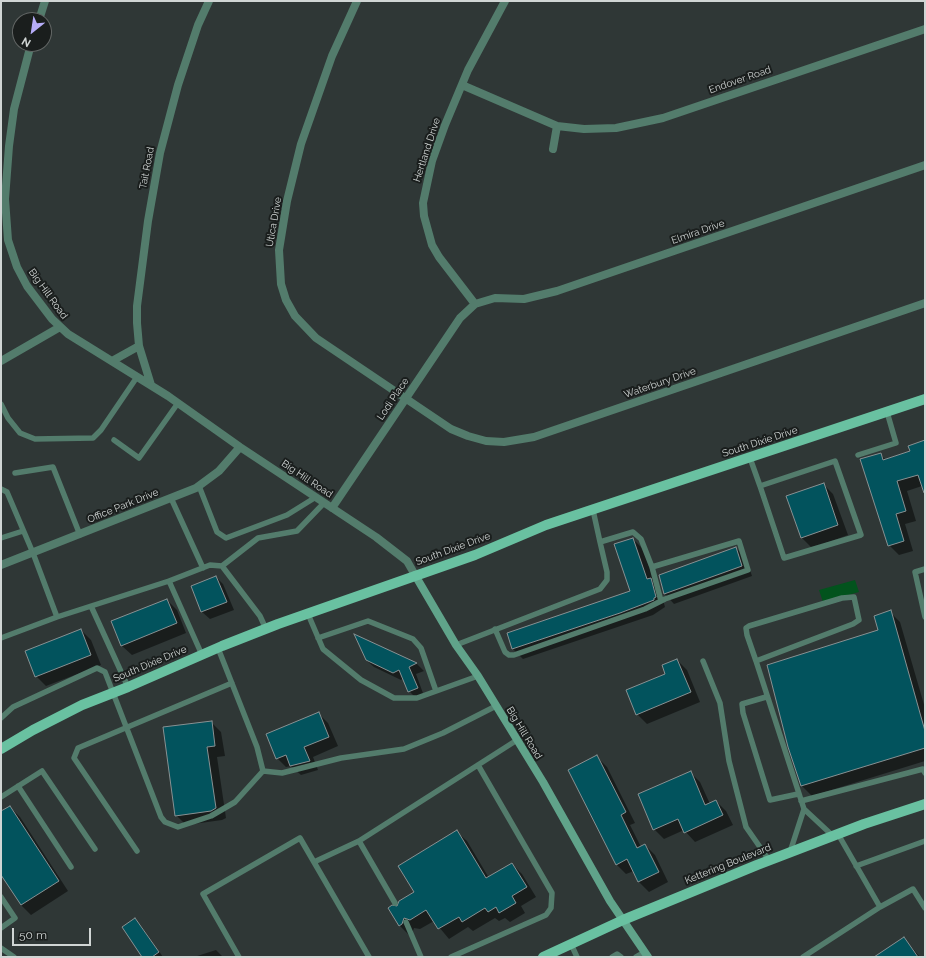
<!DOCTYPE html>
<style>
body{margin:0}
#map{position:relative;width:926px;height:958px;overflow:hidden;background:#2f3736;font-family:Raleway,sans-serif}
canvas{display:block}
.frame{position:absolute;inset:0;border:2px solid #d0d5d4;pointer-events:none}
.north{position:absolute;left:12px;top:12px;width:40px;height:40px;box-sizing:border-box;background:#1a1e1d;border:1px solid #636766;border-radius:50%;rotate:210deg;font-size:11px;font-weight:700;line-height:16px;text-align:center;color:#d0d5d4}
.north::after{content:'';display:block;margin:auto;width:14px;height:18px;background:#b6acf8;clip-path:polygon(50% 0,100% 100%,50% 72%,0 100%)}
.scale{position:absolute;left:12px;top:928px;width:79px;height:18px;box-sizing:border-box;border:2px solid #d0d5d4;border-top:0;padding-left:5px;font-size:12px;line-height:14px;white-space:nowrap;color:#d0d5d4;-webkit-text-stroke:3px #1a1e1d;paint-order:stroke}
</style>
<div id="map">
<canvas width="926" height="958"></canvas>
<div class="frame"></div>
<div class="north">N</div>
<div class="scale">50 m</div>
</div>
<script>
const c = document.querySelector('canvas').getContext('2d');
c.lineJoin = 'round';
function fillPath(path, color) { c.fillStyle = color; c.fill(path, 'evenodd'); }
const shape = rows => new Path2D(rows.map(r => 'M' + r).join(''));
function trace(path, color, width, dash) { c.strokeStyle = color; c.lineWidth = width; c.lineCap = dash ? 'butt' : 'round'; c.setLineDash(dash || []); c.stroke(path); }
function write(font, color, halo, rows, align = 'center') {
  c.font = font + ' Raleway,sans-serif'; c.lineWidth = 4; c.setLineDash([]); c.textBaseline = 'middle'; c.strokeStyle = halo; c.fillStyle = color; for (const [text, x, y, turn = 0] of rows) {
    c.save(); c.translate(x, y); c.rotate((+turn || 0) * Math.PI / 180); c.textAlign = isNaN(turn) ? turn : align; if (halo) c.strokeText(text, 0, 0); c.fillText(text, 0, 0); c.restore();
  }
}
const green = shape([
 [855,580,859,592,823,602,819,590]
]);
const shadow = shape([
 [925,441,925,494,922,486,907,491,916,521,905,524,913,551,899,555,889,545,880,454,886,460,911,452],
 [823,484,833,494,848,535,812,548,802,538],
 [633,539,643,549,655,584,660,589,665,607,653,615,523,659,513,649,508,633,631,592],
 [736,548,746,558,752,576,674,604,665,594],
 [216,577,223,584,234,610,210,619,202,612,192,586],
 [167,600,177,610,186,633,132,655,122,646,113,622],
 [890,612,900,622,925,708,925,761,812,796,802,786,789,747,879,630],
 [81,630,91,640,101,665,46,686,36,676],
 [356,636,417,664,424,671,416,674,424,696,417,699,409,691,404,678,401,680,374,667,366,660],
 [677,660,687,670,700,702,647,724,637,714],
 [319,714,328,723,338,746,313,757,318,770,301,775,291,766,286,767,277,758],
 [211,722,221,732,225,756,217,757,226,818,222,820,186,825,176,815],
 [597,757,607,767,635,823,630,825,641,847,645,845,655,855,668,882,649,892,639,882,634,871,626,874,616,864],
 [690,772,700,782,710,804,716,801,726,811,733,825,695,842,684,830,664,839,654,829],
 [10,807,20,817,68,891,31,915,21,905,1,873,1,813],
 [457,832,467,841,489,878,512,864,522,874,536,897,521,906,525,913,510,922,505,918,499,921,495,918,473,931,468,927,449,939,434,921,420,929,414,928,412,934,410,936,400,926,389,908,398,908,415,892],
 [135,919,142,927,163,957,144,957],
 [904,938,920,957,876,957],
 [216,950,223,957,194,957]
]);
const building = shape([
 [925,440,925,492,924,493,918,475,897,481,906,511,896,514,904,541,888,546,860,459,881,453,883,460,910,451,908,446,925,440],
 [824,483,838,525,801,538,786,496,824,483],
 [633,538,647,579,651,578,656,597,654,598,654,600,620,613,512,649,507,633,630,591,614,544,633,538],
 [736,547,742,566,664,594,659,575,736,547],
 [216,576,227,602,201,612,191,586,216,576],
 [167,599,177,623,121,646,111,621,167,599],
 [891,610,925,731,925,748,801,786,788,747,767,665,878,630,874,616,891,610],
 [81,629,91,655,35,677,25,651,81,629],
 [354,634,417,663,409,667,418,688,408,692,399,670,393,673,366,660,354,634],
 [677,659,691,692,636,715,626,690,665,674,662,665,677,659],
 [319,712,329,737,304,747,310,761,290,766,286,755,276,759,266,734,319,712],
 [212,721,215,746,207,747,216,808,211,811,175,816,163,727,212,721],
 [597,755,626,812,621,815,637,848,645,844,659,872,638,882,627,859,616,865,568,770,597,755],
 [691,771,705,805,716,800,723,815,684,833,678,819,653,830,638,794,691,771],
 [10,806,59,881,21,905,1,875,1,811,10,806],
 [457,830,486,878,512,863,527,887,512,896,516,903,499,913,496,907,488,912,485,908,462,922,459,917,438,929,426,910,410,920,404,918,402,924,399,926,388,908,392,905,397,906,399,901,414,892,398,866,457,830],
 [135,918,159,952,152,957,142,957,122,927,135,918],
 [904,937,918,957,874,957,904,937]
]);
const lane = shape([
 [1,404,8,418,20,433,35,439,93,438,101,430,137,377],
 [114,440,139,458,178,403],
 [858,455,896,443,887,412],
 [750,458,760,486,835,461,861,535,784,558,760,486],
 [15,473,53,467,80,535],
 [199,486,217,532,226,538,287,515,316,497],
 [1,489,7,492,33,553,57,617],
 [171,498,203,568],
 [593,510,600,542,633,532,641,539,652,567,661,601],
 [1,538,23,531],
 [222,566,258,538,297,531,324,503],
 [925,569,915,572,925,617],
 [169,581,202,655],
 [91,606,128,687],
 [308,614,323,649,361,680,394,698,417,698,478,676],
 [495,629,505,652,509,655,514,655,645,609,665,599,748,570,739,541,652,567],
 [1,638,57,617,169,581,210,565,222,566,260,616,266,629],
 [318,638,368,621,413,639,421,648,436,691],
 [456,645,600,589,607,580,607,572,600,542],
 [703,661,720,703,729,761,746,827,769,860],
 [756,661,747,635,746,628,749,626,842,598,854,597,859,620,853,624,756,661,804,809],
 [766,697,742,704,743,713,770,800,798,794],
 [1,718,13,707,97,668,105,672,161,817,165,822,178,827,211,816,235,802,263,771,257,747,218,648],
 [263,771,282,773,341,758,404,749,443,733,496,706],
 [18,786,71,867],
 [1,797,42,771,95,849],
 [801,801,923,769,925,773],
 [137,851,74,758,78,748,232,683],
 [790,852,804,809,833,836],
 [314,862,359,841],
 [856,866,925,841],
 [1,897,15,918,1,928],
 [395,903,359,841,517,740],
 [880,907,913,889,925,908],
 [406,922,421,957],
 [571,944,577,957],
 [1,948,14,957],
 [239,957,203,894,300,838,369,957],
 [451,957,546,915,551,908,552,893,478,765],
 [612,957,617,954,621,957],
 [636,957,645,952],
 [803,957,880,907,838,834]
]);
const street = shape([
 [357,1,332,56,301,144,287,201,279,250,281,284,286,300,295,316,316,338,451,429,468,436,486,441,504,442,534,437,925,303],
 [39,20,45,1],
 [31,44,14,109,9,146,5,199,8,240,17,267,27,286,52,319,68,334,168,396,240,447,376,537,407,561,415,575],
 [462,85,557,126,584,129,616,128,663,118,925,29],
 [553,149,557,126],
 [475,304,439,257,432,245,424,216,423,203,432,161,445,125,468,70,505,1],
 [1,361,60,327],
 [112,361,139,346],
 [151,385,139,346,137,323,137,306,148,221,160,153,178,85,198,25,209,1],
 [332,508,460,318,475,304,495,298,524,299,557,291,925,165],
 [1,565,196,488,219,471,240,447]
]);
const secondary = shape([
 [415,575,456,645,478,676,543,782,610,901,648,957]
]);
const primary = shape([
 [1,749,33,730,82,705,128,687,222,646,278,624,475,555,546,525,925,399],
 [543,957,623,920,757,865,864,824,925,804]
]);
const streetNames = [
 ["Endover Road",740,80,-19],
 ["Hertland Drive",427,150,-72],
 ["Tait Road",147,168,-79],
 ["Utica Drive",274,222,-80],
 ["Elmira Drive",698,232,-19],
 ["Big Hill Road",48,294,54],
 ["Waterbury Drive",660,383,-19],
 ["Lodi Place",393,399,-56],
 ["South Dixie Drive",760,442,-18],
 ["Big Hill Road",307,479,34],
 ["Office Park Drive",123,506,-22],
 ["South Dixie Drive",453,549,-20],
 ["South Dixie Drive",150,664,-23],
 ["Big Hill Road",524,733,59],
 ["Kettering Boulevard",728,864,-22]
];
fillPath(green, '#02531d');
fillPath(shadow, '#0007');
fillPath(building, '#02535d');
trace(building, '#889193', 1);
trace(lane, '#537c6c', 5.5);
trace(street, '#537c6c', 8);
trace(secondary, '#60a38a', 8);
trace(primary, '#69c1a1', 10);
write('10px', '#d0d5d4', '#1a1e1d', streetNames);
</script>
